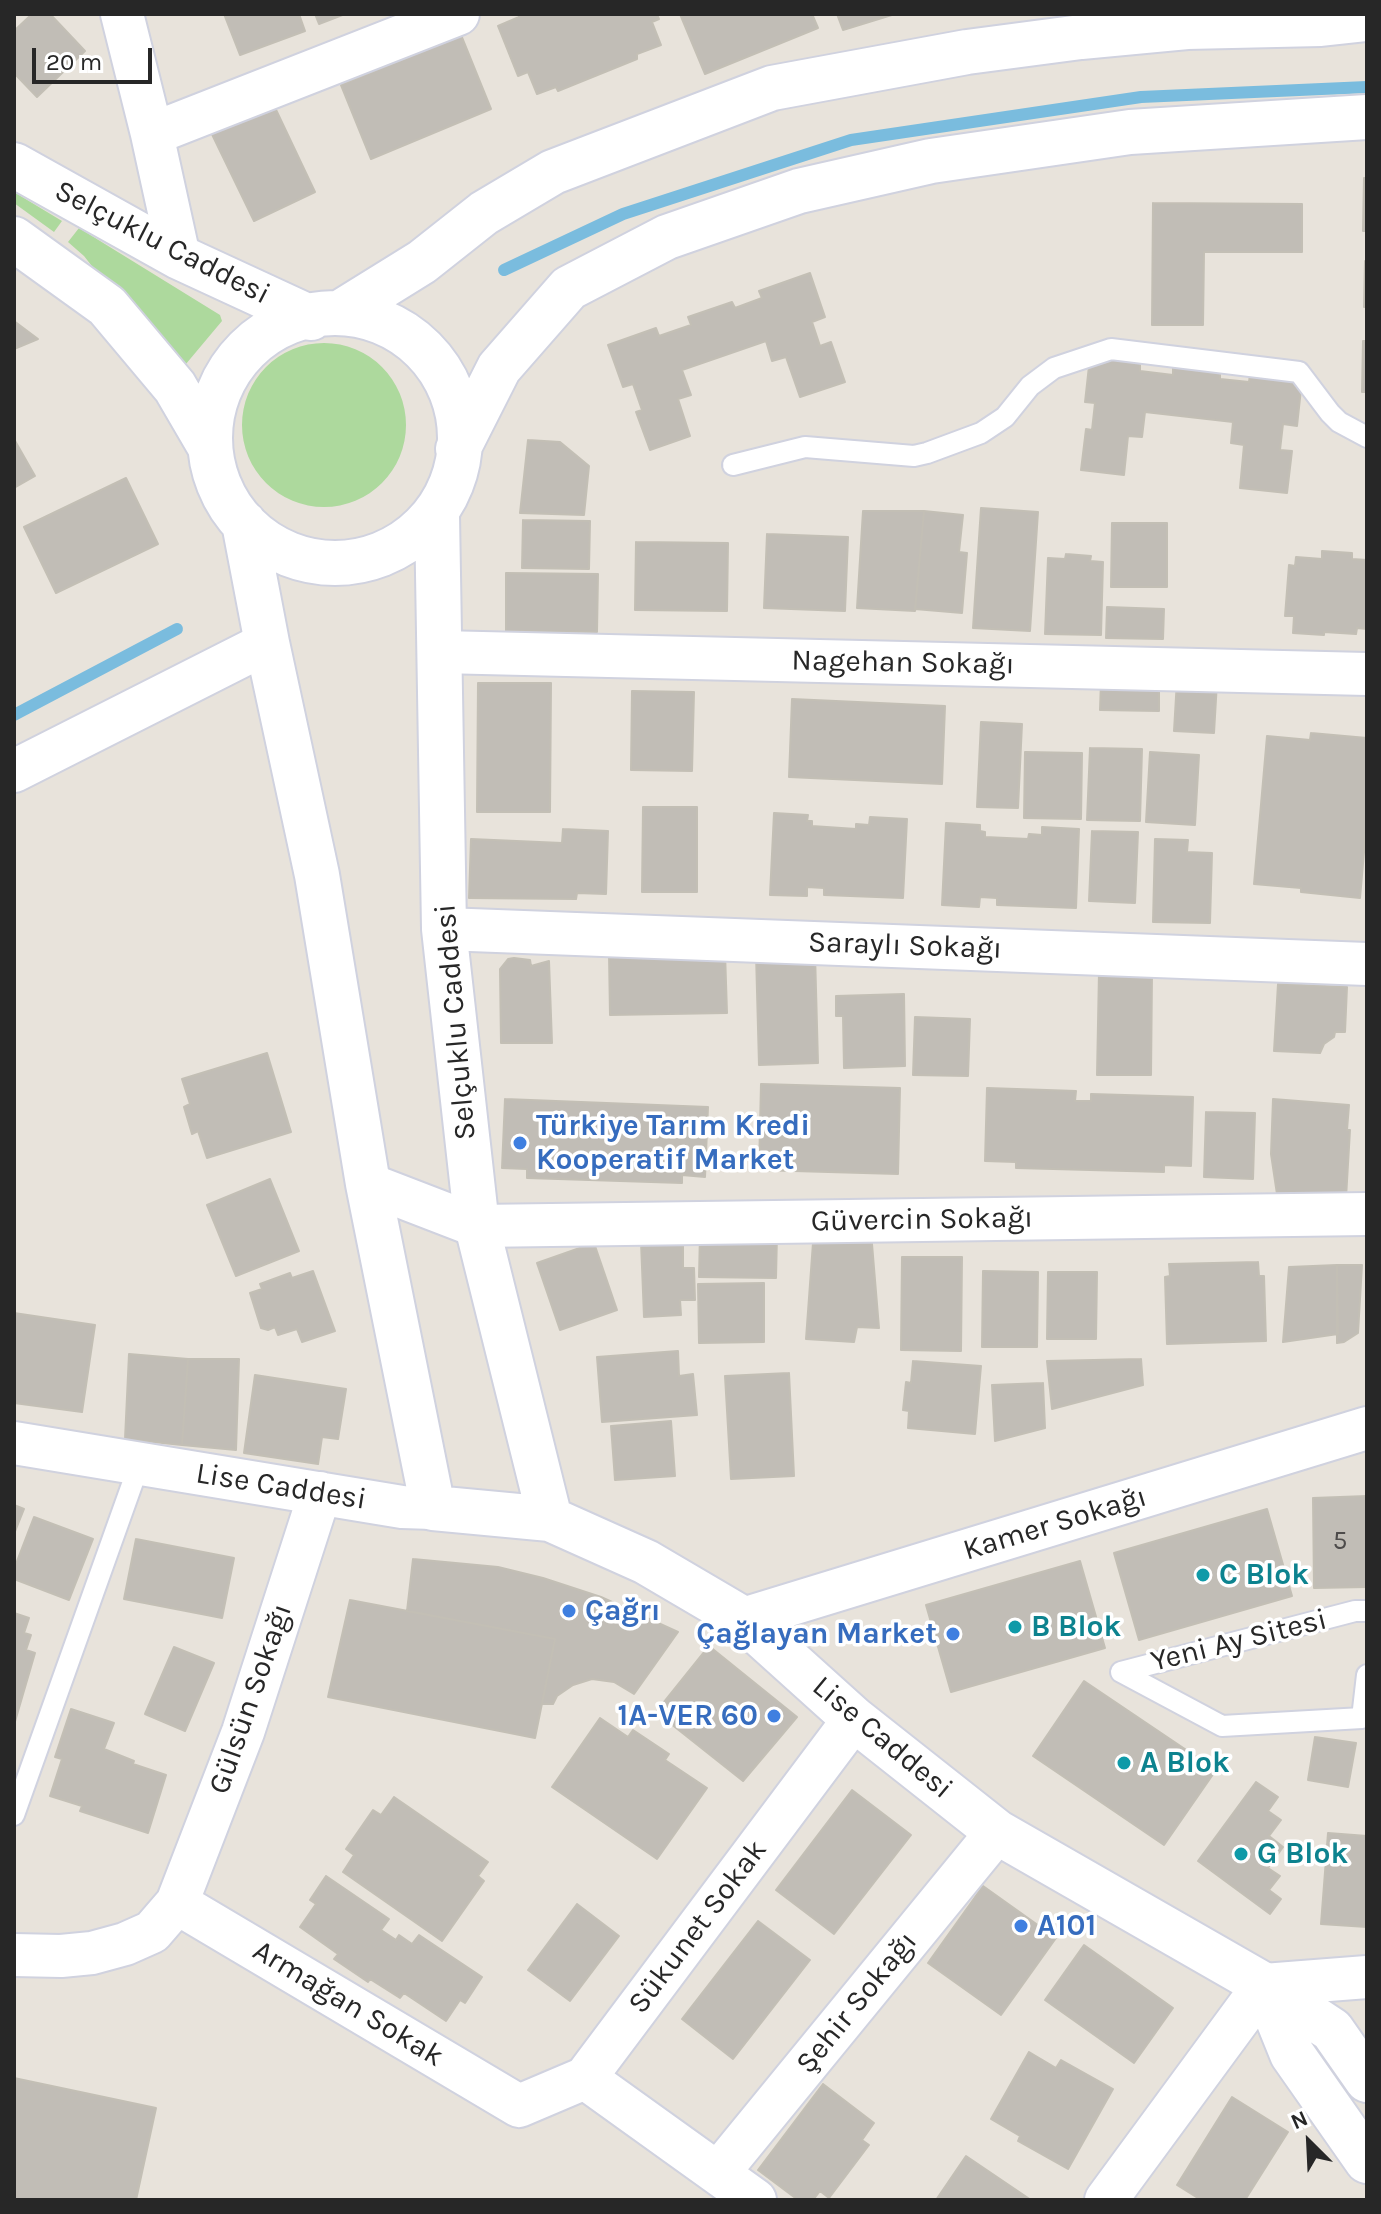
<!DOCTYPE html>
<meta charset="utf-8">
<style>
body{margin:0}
#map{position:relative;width:1381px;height:2214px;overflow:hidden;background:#e8e3db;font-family:Karla,sans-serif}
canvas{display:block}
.frame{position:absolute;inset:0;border:16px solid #272727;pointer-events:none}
.north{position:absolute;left:1269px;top:2102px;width:80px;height:80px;-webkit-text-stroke:6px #fff;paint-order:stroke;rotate:336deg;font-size:22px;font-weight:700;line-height:32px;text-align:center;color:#272727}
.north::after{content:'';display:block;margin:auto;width:28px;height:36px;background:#272727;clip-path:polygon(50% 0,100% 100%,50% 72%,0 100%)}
.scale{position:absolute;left:32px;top:48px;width:120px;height:36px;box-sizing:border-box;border:4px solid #272727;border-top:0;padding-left:10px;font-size:24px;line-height:28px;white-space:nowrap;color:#272727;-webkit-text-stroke:6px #fff;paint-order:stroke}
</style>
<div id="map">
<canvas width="1381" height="2214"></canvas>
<div class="frame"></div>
<div class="north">N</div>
<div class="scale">20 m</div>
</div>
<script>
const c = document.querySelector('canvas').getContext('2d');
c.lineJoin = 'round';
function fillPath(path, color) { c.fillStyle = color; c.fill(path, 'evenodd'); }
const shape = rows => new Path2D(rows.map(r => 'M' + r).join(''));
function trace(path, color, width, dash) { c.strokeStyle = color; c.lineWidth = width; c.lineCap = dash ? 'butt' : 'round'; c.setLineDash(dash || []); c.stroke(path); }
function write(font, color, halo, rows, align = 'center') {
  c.font = font + ' Karla,sans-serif'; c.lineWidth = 7; c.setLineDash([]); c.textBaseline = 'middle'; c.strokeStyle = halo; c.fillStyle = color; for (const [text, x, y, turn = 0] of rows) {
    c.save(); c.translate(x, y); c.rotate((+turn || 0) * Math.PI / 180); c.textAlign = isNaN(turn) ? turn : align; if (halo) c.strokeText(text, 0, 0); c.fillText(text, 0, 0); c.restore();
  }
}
const green = shape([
 [14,192,62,221,54,232,14,203],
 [79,228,220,315,222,321,170,383,120,302,84,256,68,242],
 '242 425a82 82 0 1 1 164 0a82 82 0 1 1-164 0Z'
]);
const stream = shape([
 [504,270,623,214,851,140,1141,97,1367,87],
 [14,715,177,629]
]);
const building = shape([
 [32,14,50,14,85,51,37,97,14,73,14,31,32,14],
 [224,14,299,14,305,31,240,55,224,14],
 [315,14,345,14,319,24,315,14],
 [518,14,657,14,659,19,652,22,661,45,637,54,637,59,558,91,556,87,537,94,528,72,518,76,498,26,519,17,518,14],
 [680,14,812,14,818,28,705,74,680,14],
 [837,14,895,14,843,30,837,14],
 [461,35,491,109,371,159,341,85,461,35],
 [269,95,315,192,254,221,207,124,269,95],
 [1364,178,1367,178,1367,231,1363,231,1364,178],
 [1153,203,1302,204,1302,252,1204,252,1203,325,1152,325,1153,203],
 [1365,261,1367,261,1367,307,1364,307,1365,261],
 [810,273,825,317,812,322,820,346,831,342,845,382,800,397,786,357,772,361,766,341,682,370,691,395,678,399,690,436,650,450,636,412,642,410,633,384,623,387,608,345,656,328,659,336,691,325,688,317,732,302,735,308,762,298,759,291,810,273],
 [14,321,38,339,14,349,14,321],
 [1363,341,1367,341,1367,392,1362,392,1363,341],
 [1090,357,1140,363,1140,371,1173,375,1173,367,1220,373,1220,379,1249,382,1250,374,1302,380,1297,426,1283,424,1280,450,1292,451,1287,493,1240,488,1244,445,1231,443,1233,422,1145,412,1142,437,1128,436,1124,475,1081,470,1086,429,1092,430,1095,403,1085,402,1090,357],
 [14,439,35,476,14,488,14,439],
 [528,440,560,442,589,466,584,515,520,513,528,440],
 [126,478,158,544,56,593,24,527,126,478],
 [981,508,1038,512,1030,631,973,628,981,508],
 [863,511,924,511,915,611,857,608,863,511],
 [924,511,963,515,959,552,967,553,962,613,915,609,924,511],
 [523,520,590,521,589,569,522,568,523,520],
 [1112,523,1167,523,1167,587,1111,587,1112,523],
 [767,534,848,537,845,611,764,608,767,534],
 [636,542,728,543,727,611,635,610,636,542],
 [1322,551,1352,553,1352,559,1367,560,1367,629,1357,628,1356,634,1324,632,1324,635,1293,633,1294,616,1285,616,1289,565,1295,566,1296,557,1322,559,1322,551],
 [1066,554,1091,556,1090,561,1103,562,1101,635,1045,634,1048,558,1065,559,1066,554],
 [506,573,598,574,597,632,506,631,506,573],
 [1107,607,1164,609,1163,639,1106,638,1107,607],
 [1177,680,1217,682,1214,733,1174,731,1177,680],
 [1101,681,1159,682,1159,711,1100,710,1101,681],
 [478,683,551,683,550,812,477,812,478,683],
 [632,691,694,692,692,771,631,770,632,691],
 [792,699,945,706,942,784,789,777,792,699],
 [981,722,1022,724,1018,808,977,807,981,722],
 [1311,733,1367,738,1367,818,1360,898,1301,892,1301,888,1254,884,1267,736,1310,740,1311,733],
 [1090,748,1142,749,1140,821,1087,820,1090,748],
 [1025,752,1082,753,1081,819,1024,818,1025,752],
 [1150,752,1199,755,1195,825,1146,822,1150,752],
 [643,807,697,807,697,892,642,892,643,807],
 [774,813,808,815,807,821,812,821,812,826,856,829,856,824,869,825,870,817,907,819,903,898,824,895,824,888,807,887,807,896,770,895,774,813],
 [946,823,980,825,980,831,985,832,985,837,1028,839,1029,834,1042,835,1042,827,1079,829,1076,908,997,905,997,898,980,897,979,907,942,905,946,823],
 [563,829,608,831,606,894,577,893,576,899,469,898,471,839,562,843,563,829],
 [1092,831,1138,832,1135,903,1089,901,1092,831],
 [1155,839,1188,840,1187,852,1212,853,1210,923,1153,922,1155,839],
 [725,952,727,1013,610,1015,609,954,725,952],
 [815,953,818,1063,759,1065,756,954,815,953],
 [514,958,530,960,531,966,549,961,552,1043,501,1043,500,969,508,959,514,958],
 [1099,972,1152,973,1151,1075,1097,1075,1099,972],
 [1278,984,1347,987,1345,1032,1335,1032,1334,1037,1324,1044,1320,1053,1274,1051,1278,984],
 [904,994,905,1066,844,1068,843,1016,836,1016,836,996,904,994],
 [915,1017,970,1019,968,1076,913,1075,915,1017],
 [267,1053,291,1132,207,1158,198,1131,192,1134,184,1107,190,1104,182,1079,267,1053],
 [761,1084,900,1088,898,1174,759,1170,761,1084],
 [987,1088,1076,1091,1075,1101,1091,1101,1091,1094,1193,1097,1191,1166,1164,1165,1164,1172,1016,1168,1016,1162,985,1161,987,1088],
 [505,1099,708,1107,705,1177,682,1175,682,1183,527,1178,527,1169,502,1168,505,1099],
 [1273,1099,1349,1105,1347,1130,1350,1130,1346,1198,1277,1194,1271,1154,1273,1099],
 [1206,1112,1255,1113,1253,1179,1204,1177,1206,1112],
 [270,1179,299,1251,236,1276,207,1205,270,1179],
 [814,1229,871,1232,879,1328,857,1327,854,1342,806,1339,814,1229],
 [700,1233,777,1234,776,1278,699,1277,700,1233],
 [683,1241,683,1268,694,1268,695,1300,680,1300,681,1315,644,1317,641,1242,683,1241],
 [594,1243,617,1310,560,1330,537,1263,594,1243],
 [902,1257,962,1257,961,1351,901,1350,902,1257],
 [1258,1262,1259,1276,1264,1276,1266,1341,1167,1344,1165,1277,1170,1276,1169,1264,1258,1262],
 [1337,1265,1338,1334,1283,1342,1289,1267,1337,1265],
 [1337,1265,1362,1265,1358,1333,1344,1342,1337,1343,1337,1265],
 [313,1271,335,1331,302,1342,297,1329,278,1335,275,1327,268,1330,261,1328,250,1293,262,1289,260,1284,290,1273,292,1278,313,1271],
 [983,1271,1038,1272,1037,1347,982,1347,983,1271],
 [1048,1272,1097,1272,1096,1339,1047,1339,1048,1272],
 [764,1283,764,1342,699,1343,698,1284,764,1283],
 [14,1313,95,1325,82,1412,14,1403,14,1313],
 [678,1351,679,1376,693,1374,697,1415,602,1422,597,1357,678,1351],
 [129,1354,188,1359,182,1445,125,1439,129,1354],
 [188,1359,239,1359,236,1450,182,1445,188,1359],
 [1141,1359,1143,1385,1052,1409,1047,1361,1141,1359],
 [913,1361,981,1366,975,1434,908,1428,909,1411,903,1410,906,1382,911,1383,913,1361],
 [789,1373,794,1476,731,1479,725,1376,789,1373],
 [255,1375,346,1389,338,1439,322,1437,318,1464,244,1453,255,1375],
 [1043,1383,1045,1428,995,1441,992,1385,1043,1383],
 [671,1421,675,1476,615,1480,611,1426,671,1421],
 [1367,1496,1367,1587,1314,1588,1313,1498,1367,1496],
 [14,1505,24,1509,14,1534,14,1505],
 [1267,1509,1292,1596,1139,1640,1114,1553,1267,1509],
 [34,1517,93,1539,69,1600,14,1579,14,1569,34,1517],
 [136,1539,234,1558,222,1618,124,1599,136,1539],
 [413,1559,498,1567,543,1578,601,1597,678,1632,634,1694,614,1682,592,1679,573,1685,557,1696,553,1704,542,1704,555,1639,407,1611,413,1559],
 [1080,1561,1105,1648,951,1692,926,1605,1080,1561],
 [350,1600,555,1639,535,1738,328,1697,350,1600],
 [14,1613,29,1618,24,1633,31,1635,26,1650,35,1653,14,1725,14,1613],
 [709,1646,797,1717,743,1781,656,1712,709,1646],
 [174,1647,214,1663,185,1731,145,1714,174,1647],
 [1084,1681,1216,1770,1164,1845,1033,1756,1084,1681],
 [71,1709,114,1723,104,1749,134,1761,133,1764,166,1775,148,1833,80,1811,82,1806,50,1796,62,1759,55,1757,71,1709],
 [600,1718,628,1737,633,1730,669,1754,665,1760,707,1788,657,1859,552,1787,600,1718],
 [1315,1737,1356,1743,1348,1787,1308,1780,1315,1737],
 [1256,1782,1278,1797,1268,1811,1281,1820,1269,1836,1283,1847,1268,1868,1280,1876,1269,1890,1281,1899,1270,1914,1198,1861,1256,1782],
 [852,1790,911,1835,834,1934,776,1890,852,1790],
 [394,1797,488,1862,478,1876,484,1881,442,1941,343,1872,354,1855,346,1849,373,1810,381,1815,394,1797],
 [1328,1833,1367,1836,1367,1927,1321,1924,1328,1833],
 [326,1876,389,1919,381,1930,396,1940,399,1935,412,1944,419,1935,482,1977,465,2003,460,2000,446,2021,404,1993,400,1998,370,1979,368,1982,334,1959,338,1954,300,1927,316,1904,310,1900,326,1876],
 [983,1886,1056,1938,1001,2015,928,1963,983,1886],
 [577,1904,619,1936,570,2001,528,1970,577,1904],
 [758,1921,810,1960,733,2059,682,2019,758,1921],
 [1084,1945,1173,2008,1134,2063,1045,2000,1084,1945],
 [1029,2052,1056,2068,1061,2060,1113,2089,1068,2169,1018,2141,1020,2136,991,2119,1029,2052],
 [14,2078,156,2108,136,2200,14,2200,14,2078],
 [823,2084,874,2123,862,2140,869,2145,829,2198,820,2191,813,2200,798,2200,758,2170,823,2084],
 [1232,2097,1288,2132,1245,2200,1201,2200,1177,2185,1232,2097],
 [966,2156,1031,2200,936,2200,966,2156]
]);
const service = shape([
 [733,465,805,447,914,456,927,453,981,433,1005,417,1030,386,1054,368,1111,349,1299,372,1330,413,1339,422,1367,437],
 [1367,1611,1355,1611,1121,1672,1222,1726,1362,1718,1367,1675],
 [14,1815,139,1465]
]);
const minor = shape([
 [122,14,152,134,179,257],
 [152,134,458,14],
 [440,652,1367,674],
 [14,771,267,643],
 [444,929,1367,964],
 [368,1184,477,1226,1367,1214],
 [14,1443,402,1507,433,1508],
 [743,1619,1367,1428],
 [177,1903,519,2106,585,2078,854,1719],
 [14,1955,61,1956,92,1953,125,1944,152,1932,177,1903,243,1732,320,1493],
 [585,2078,755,2200],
 [718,2173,997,1832],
 [1106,2200,1264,1985,1367,1977]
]);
const tertiary = shape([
 [14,165,179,257,311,318],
 [14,239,107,306,175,387,210,447],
 [343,311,422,262,484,213,553,172,772,88,967,52,1081,37,1187,27,1321,24,1367,19],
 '210 438a125 125 0 1 1 250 0a125 125 0 1 1-250 0Z',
 [458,449,499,368,569,288,667,237,799,191,931,161,1130,132,1367,117],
 [437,515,444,929,477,1226,550,1519],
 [244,523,267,643,317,875,368,1184,433,1508,550,1519,646,1562,743,1619,854,1719,997,1832,1264,1985,1332,2030,1367,2080],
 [1264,1985,1292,2054,1367,2161]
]);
const markers = [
 [520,1143,8,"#3f7fe0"],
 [1203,1575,8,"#0f9aa8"],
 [569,1611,8,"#3f7fe0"],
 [1015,1627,8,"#0f9aa8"],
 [953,1634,8,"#3f7fe0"],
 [774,1716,8,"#3f7fe0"],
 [1124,1763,8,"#0f9aa8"],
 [1241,1854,8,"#0f9aa8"],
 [1021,1926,8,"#3f7fe0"]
];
const numberNames = [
 ["5",1340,1542]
];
const streetNames = [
 ["Selçuklu Caddesi",162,243,27],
 ["Nagehan Sokağı",903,663,1],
 ["Saraylı Sokağı",905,946,2],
 ["Selçuklu Caddesi",456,1022,-95],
 ["Güvercin Sokağı",922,1220,-1],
 ["Lise Caddesi",281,1487,9],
 ["Kamer Sokağı",1055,1524,-17],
 ["Yeni Ay Sitesi",1239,1641,-14],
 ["Gülsün Sokağı",251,1699,-71],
 ["Lise Caddesi",882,1738,40],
 ["Sükunet Sokak",698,1927,-53],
 ["Şehir Sokağı",857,2003,-51],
 ["Armağan Sokak",348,2004,31]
];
const shopNames = [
 ["Türkiye Tarım Kredi",536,1126],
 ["Kooperatif Market",536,1160],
 ["Çağrı",585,1611],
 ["Çağlayan Market",937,1634,"right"],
 ["1A-VER 60",758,1716,"right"],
 ["A101",1037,1926]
];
const cultureNames = [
 ["C Blok",1219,1575],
 ["B Blok",1031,1627],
 ["A Blok",1140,1763],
 ["G Blok",1257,1854]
];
fillPath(green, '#add99d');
trace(stream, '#7abcde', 12);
fillPath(building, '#c1bdb6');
trace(building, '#c3bfb5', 2);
trace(service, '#d0d2df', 24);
trace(minor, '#d0d2df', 46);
trace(tertiary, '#d0d2df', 48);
trace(service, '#fff', 20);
trace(minor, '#fff', 42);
trace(tertiary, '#fff', 44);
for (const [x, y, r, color] of markers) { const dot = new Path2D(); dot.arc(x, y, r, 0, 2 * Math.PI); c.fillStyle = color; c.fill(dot); trace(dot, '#fff', 3); }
write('26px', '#4e4c4b', null, numberNames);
write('30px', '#272727', '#fff', streetNames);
write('bold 30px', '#366cbe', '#fff', shopNames, 'left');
write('bold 30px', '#0d838f', '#fff', cultureNames, 'left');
</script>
